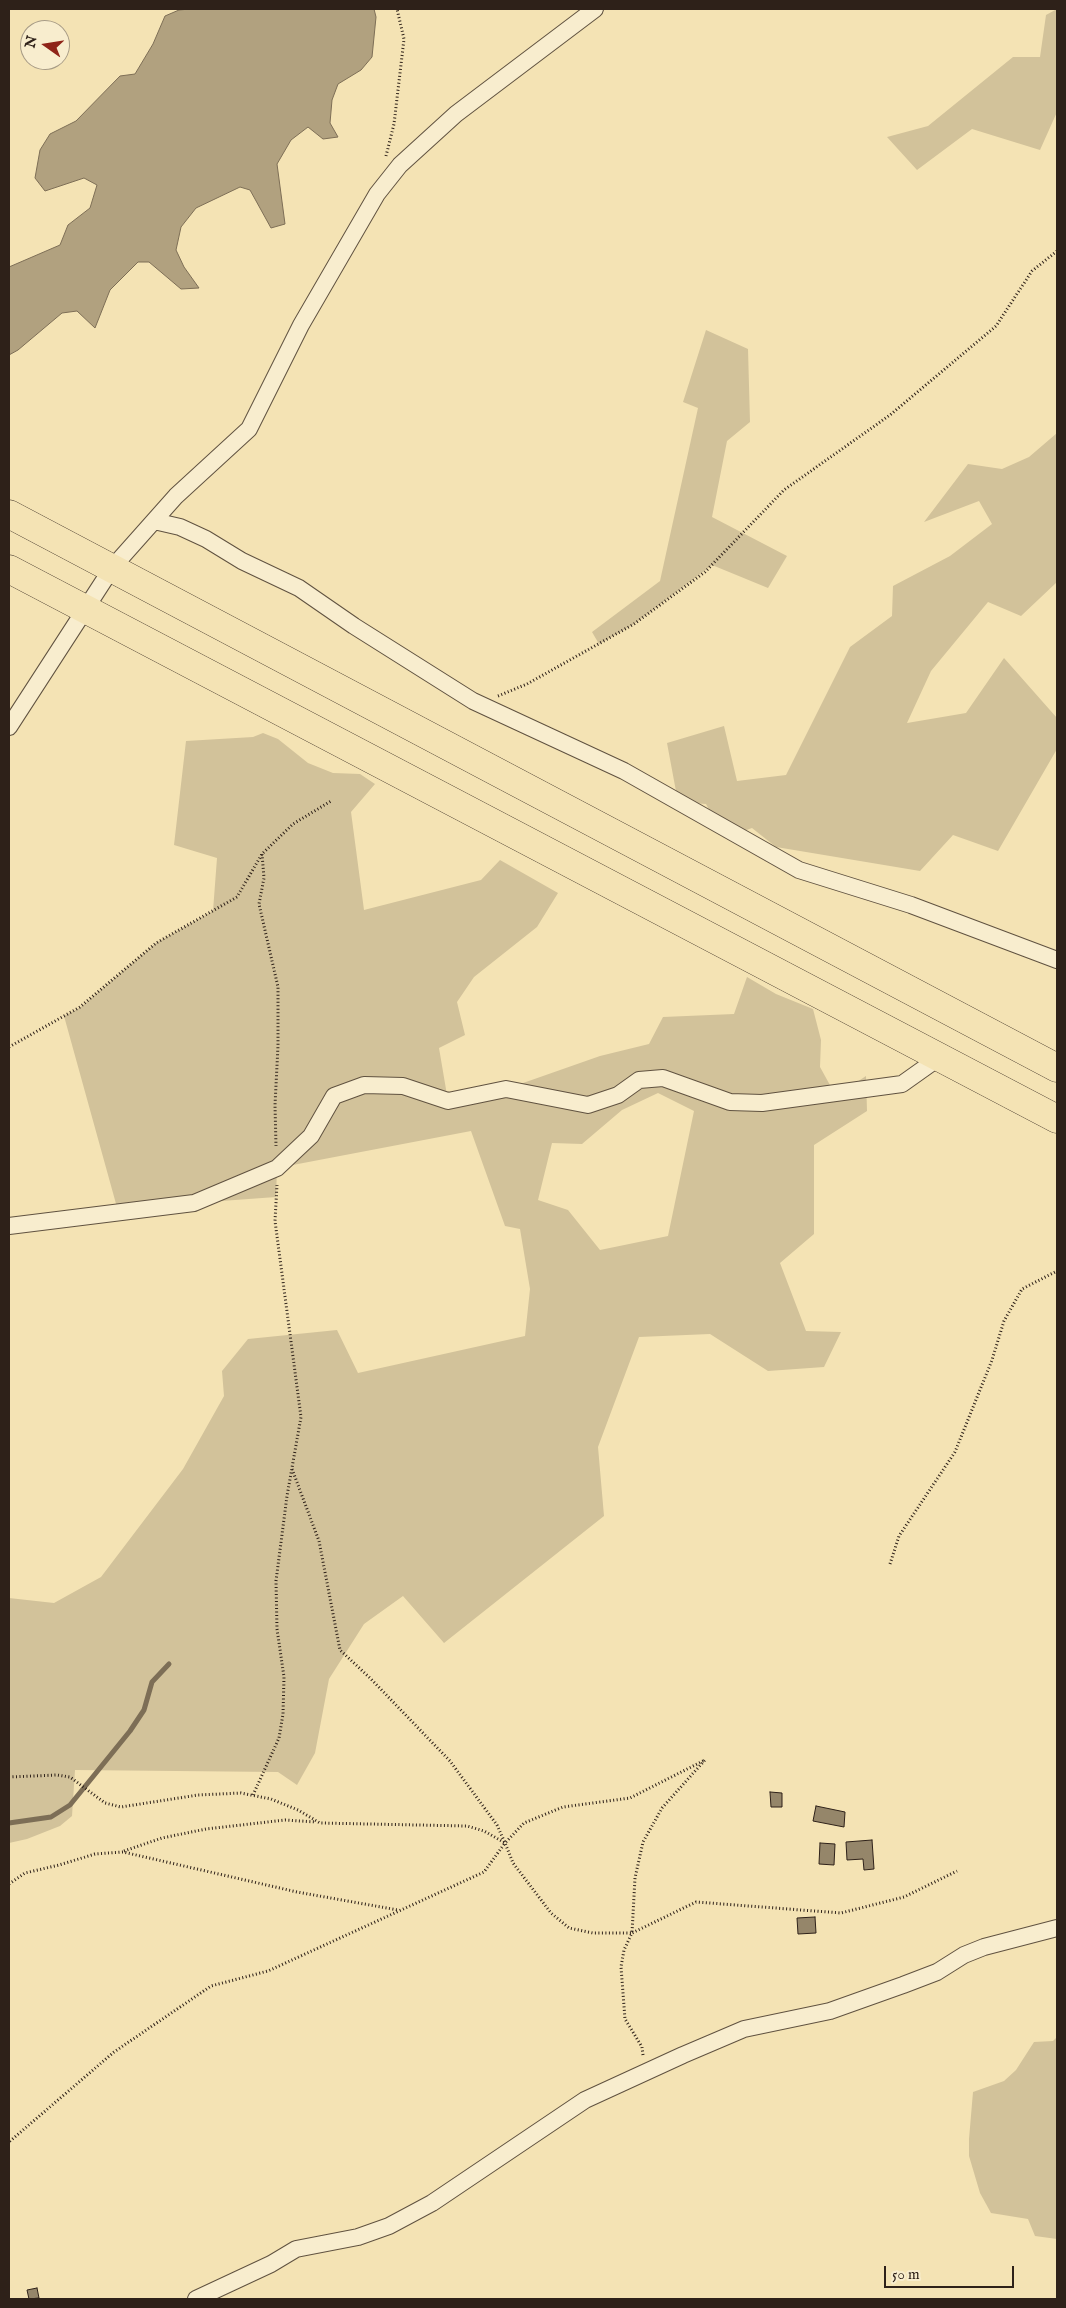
<!DOCTYPE html>
<style>
body{margin:0}
#map{position:relative;width:1066px;height:2308px;overflow:hidden;background:#f4e3b4;font-family:"IM FELL English",serif}
canvas{display:block}
.frame{position:absolute;inset:0;border:10px solid #2e2119;pointer-events:none}
.north{position:absolute;left:20px;top:20px;width:50px;height:50px;box-sizing:border-box;background:#f8edce;border:1px solid #a79b86;border-radius:50%;rotate:283deg;font-size:14px;font-weight:700;line-height:20px;text-align:center;color:#2e2119}
.north::after{content:'';display:block;margin:auto;width:18px;height:22px;background:#8f2418;clip-path:polygon(50% 0,100% 100%,50% 72%,0 100%)}
.scale{position:absolute;left:884px;top:2266px;width:130px;height:22px;box-sizing:border-box;border:2px solid #2e2119;border-top:0;padding-left:6px;font-size:15px;line-height:18px;white-space:nowrap;color:#2e2119;-webkit-text-stroke:4px #f8edce;paint-order:stroke}
</style>
<div id="map">
<canvas width="1066" height="2308"></canvas>
<div class="frame"></div>
<div class="north">N</div>
<div class="scale">50 m</div>
</div>
<script>
const c = document.querySelector('canvas').getContext('2d');
c.lineJoin = 'round';
function fillPath(path, color) { c.fillStyle = color; c.fill(path, 'evenodd'); }
const shape = rows => new Path2D(rows.map(r => 'M' + r).join(''));
function trace(path, color, width, dash) { c.strokeStyle = color; c.lineWidth = width; c.lineCap = dash ? 'butt' : 'round'; c.setLineDash(dash || []); c.stroke(path); }
const green = shape([
 [1057,9,1057,112,1040,150,972,129,917,170,887,137,928,126,1013,57,1040,57,1046,15],
 [706,330,748,349,750,422,727,441,712,517,787,556,768,588,712,565,634,624,599,644,592,632,660,581,698,408,683,402],
 [1057,433,1057,582,1021,616,988,602,931,671,907,723,966,713,1004,658,1057,718,1057,749,998,851,953,835,920,871,776,847,752,828,724,838,706,804,678,802,667,743,724,726,737,781,786,775,850,647,892,616,893,586,950,556,992,524,979,501,924,522,968,464,1002,469,1029,457],
 [263,733,278,739,308,763,333,773,360,774,375,784,351,812,364,910,481,880,500,860,558,893,537,927,474,977,457,1002,465,1035,439,1048,448,1101,506,1089,600,1056,649,1044,663,1017,734,1014,747,977,776,994,813,1009,821,1040,820,1067,836,1096,866,1076,867,1111,814,1145,814,1234,780,1263,806,1331,841,1332,824,1367,768,1371,710,1334,639,1337,598,1447,604,1516,444,1643,403,1596,364,1624,329,1679,315,1753,297,1785,278,1772,75,1770,72,1816,60,1826,27,1839,9,1843,9,1598,54,1603,101,1577,183,1469,224,1396,222,1371,248,1339,337,1330,358,1373,525,1336,530,1289,520,1229,505,1226,471,1131,277,1168,276,1197,194,1203,118,1211,64,1016,81,1007,156,943,213,911,217,858,174,845,186,741,253,737],
 [658,1093,694,1111,668,1236,600,1250,568,1210,538,1200,552,1143,582,1144,622,1110],
 [1057,2037,1057,2239,1035,2236,1028,2219,991,2213,980,2193,969,2156,969,2139,973,2092,1004,2081,1016,2070,1034,2042,1053,2041]
]);
const water = shape([
 [190,9,374,9,376,17,372,57,361,70,338,84,332,100,330,123,338,137,323,139,308,127,291,140,277,164,285,224,271,228,250,190,240,187,196,208,181,227,176,250,184,267,199,288,181,289,149,262,138,262,110,290,95,328,77,311,62,313,18,350,9,355,9,267,60,245,68,225,90,208,97,185,84,178,45,191,35,178,40,150,50,134,76,121,120,76,135,74,153,44,165,16,179,10,190,9]
]);
const stream = shape([
 [9,1823,51,1817,70,1805,130,1731,144,1710,152,1682,169,1664]
]);
const building = shape([
 [770,1792,782,1793,782,1807,771,1807,770,1792],
 [816,1806,845,1812,844,1827,813,1821,816,1806],
 [872,1840,874,1869,864,1870,863,1859,847,1860,846,1842,872,1840],
 [820,1843,835,1844,834,1865,819,1864,820,1843],
 [815,1917,816,1933,798,1934,797,1918,815,1917],
 [37,2288,39,2298,29,2299,27,2290,37,2288]
]);
const path = shape([
 [386,156,394,124,404,39,397,9],
 [498,696,527,684,634,624,705,572,784,490,890,415,996,326,1032,271,1057,251],
 [262,854,264,878,259,904,278,987,278,1046,275,1105,276,1146],
 [9,1047,80,1007,156,943,237,897,262,854,293,824,331,801],
 [292,1469,319,1541,340,1650,370,1678,450,1761,497,1825,505,1843,513,1863,551,1913,569,1928,593,1933,632,1933,635,1878,643,1842,662,1808,705,1760,630,1798,563,1807,524,1823,505,1843],
 [890,1564,899,1536,955,1452,992,1360,1004,1321,1022,1289,1057,1271],
 [9,1777,57,1775,70,1777,105,1803,121,1807,198,1795,241,1793,271,1799,298,1810,320,1823,467,1826,484,1831,505,1843,484,1872,268,1971,211,1986,114,2052,9,2142],
 [253,1795,279,1738,283,1714,284,1677,277,1629,276,1581,287,1496,301,1417,275,1221,277,1185],
 [124,1851,162,1838,206,1829,285,1820,316,1822],
 [9,1884,25,1873,59,1865,95,1854,123,1852,297,1892,398,1910],
 [643,2055,642,2047,625,2019,621,1967,624,1950,632,1933,696,1902,841,1913,904,1897,957,1871]
]);
const street = shape([
 [154,521,180,527,206,539,242,561,299,588,354,626,473,701,624,771,799,870,911,905,1057,960],
 [9,727,112,568,176,496,249,429,301,325,377,194,400,165,456,114,595,9],
 [9,1226,194,1203,277,1168,311,1136,334,1096,364,1085,403,1086,448,1101,506,1089,588,1105,618,1095,639,1080,663,1078,730,1102,762,1103,902,1084,940,1057],
 [196,2299,271,2264,296,2249,358,2237,389,2226,432,2203,585,2100,683,2055,744,2029,830,2011,903,1985,937,1972,964,1955,984,1947,1057,1928]
]);
const highway = shape([
 [9,514,1057,1068],
 [9,569,1057,1119]
]);
fillPath(green, '#d2c29a');
fillPath(water, '#b1a17f');
trace(water, '#7d6e56', 1);
trace(stream, '#7d6e56', 5);
fillPath(building, '#95866a');
trace(building, '#2e2119', 1);
trace(street, '#605240', 18);
trace(highway, '#2e2119', 29);
trace(path, '#2e2119', 3, [1, 2.5]);
trace(street, '#f8edce', 16);
trace(highway, '#f4e3b4', 28);
</script>
